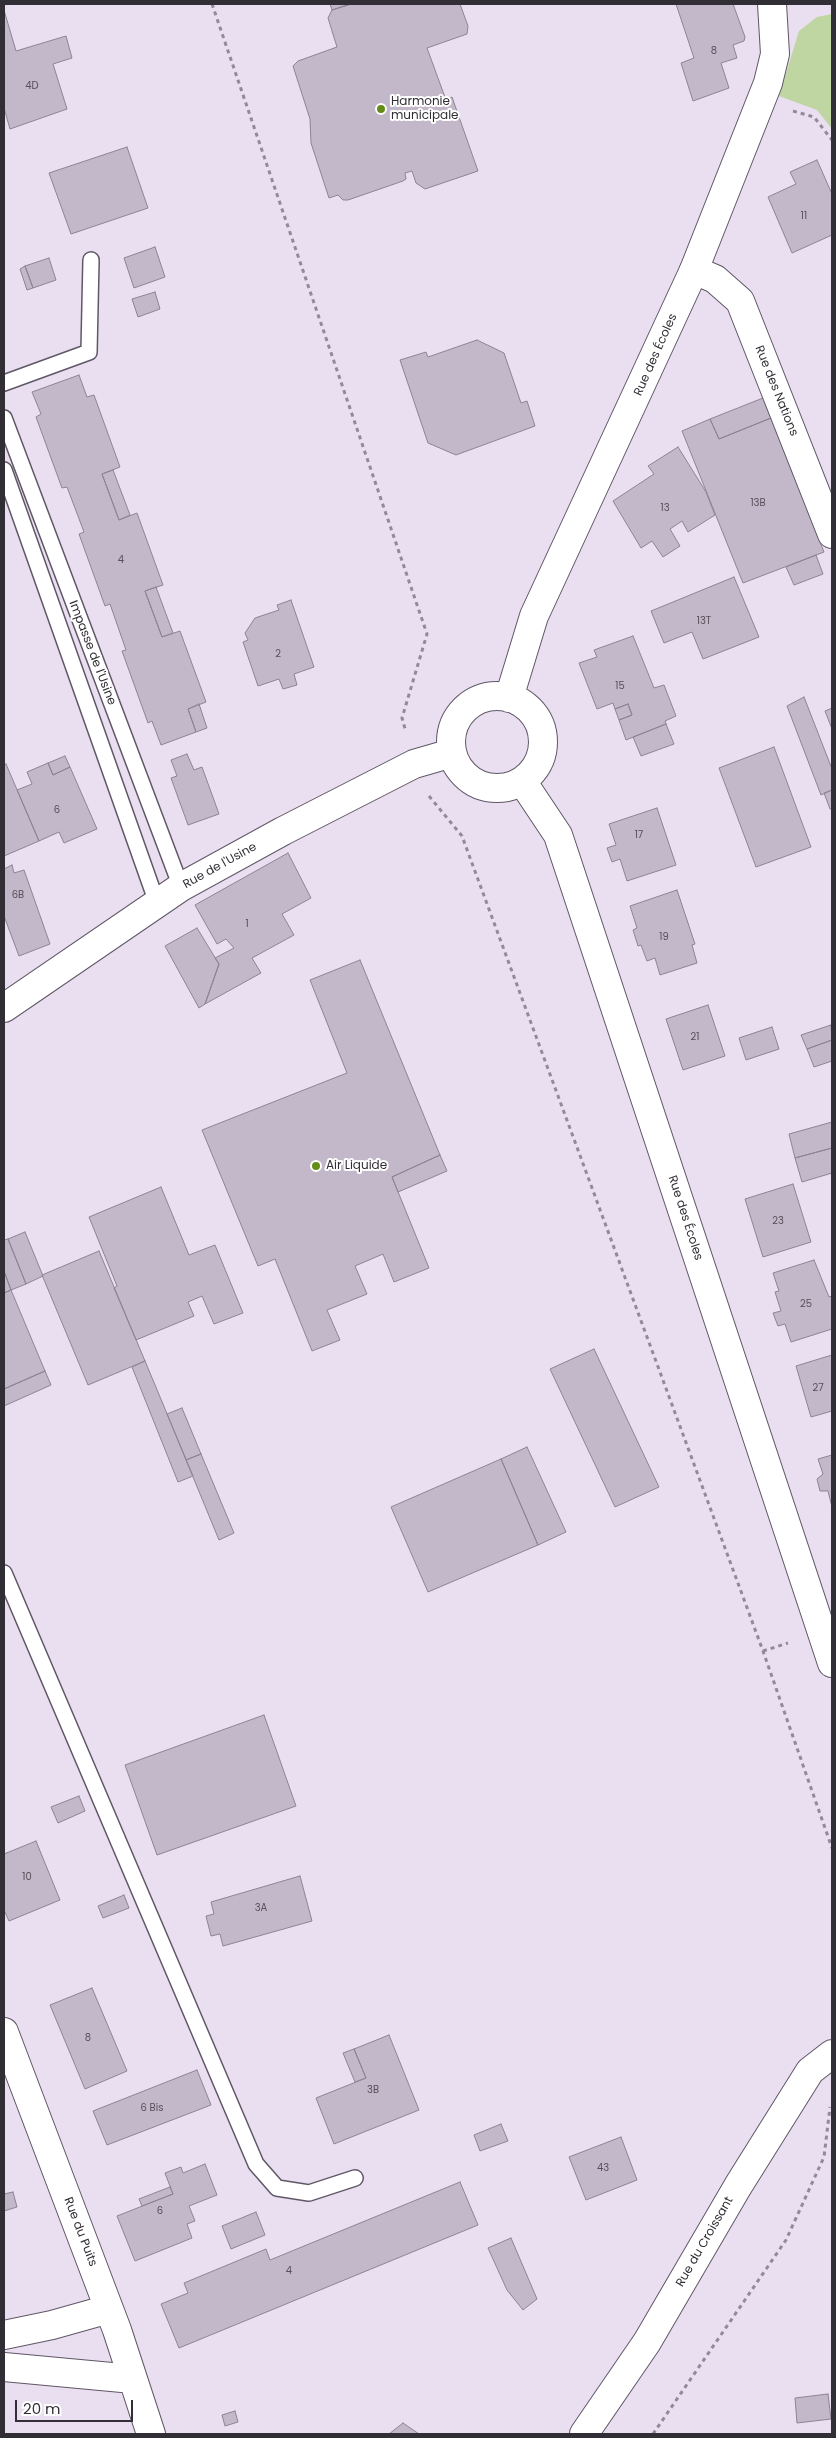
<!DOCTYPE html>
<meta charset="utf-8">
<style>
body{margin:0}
#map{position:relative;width:836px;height:2438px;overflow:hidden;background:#e9dff1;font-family:Poppins,sans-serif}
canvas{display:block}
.frame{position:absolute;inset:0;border:5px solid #322e35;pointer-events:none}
.scale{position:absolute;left:15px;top:2400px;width:118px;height:22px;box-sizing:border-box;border:2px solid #322e35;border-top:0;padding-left:6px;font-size:15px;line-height:18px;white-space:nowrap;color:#322e35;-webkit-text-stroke:4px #fff;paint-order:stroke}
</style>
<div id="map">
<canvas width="836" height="2438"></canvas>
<div class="frame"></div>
<div class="scale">20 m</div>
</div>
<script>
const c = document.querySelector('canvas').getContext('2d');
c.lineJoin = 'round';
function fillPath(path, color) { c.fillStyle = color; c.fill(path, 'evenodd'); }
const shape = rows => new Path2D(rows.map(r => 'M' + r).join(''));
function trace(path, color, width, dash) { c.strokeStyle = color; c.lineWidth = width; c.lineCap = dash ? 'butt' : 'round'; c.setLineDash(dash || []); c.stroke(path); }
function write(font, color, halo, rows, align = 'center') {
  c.font = font + ' Poppins,sans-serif'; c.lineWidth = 4; c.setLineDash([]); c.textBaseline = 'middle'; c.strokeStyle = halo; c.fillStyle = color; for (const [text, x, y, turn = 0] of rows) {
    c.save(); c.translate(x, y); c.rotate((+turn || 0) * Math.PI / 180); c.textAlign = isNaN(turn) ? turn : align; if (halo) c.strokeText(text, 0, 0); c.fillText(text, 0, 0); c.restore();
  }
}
const green = shape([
 [832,14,832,129,817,110,779,96,799,31,817,17]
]);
const building = shape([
 [330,4,351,4,332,10,330,4],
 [351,4,460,4,468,26,467,34,427,48,446,100,452,97,478,171,425,189,416,183,412,171,405,173,406,179,403,181,348,200,343,200,338,195,329,198,311,143,310,119,293,66,298,61,337,47,328,18,332,10,351,4],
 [676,4,733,4,745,37,744,41,733,45,737,58,721,63,729,88,693,101,681,63,694,58,676,4],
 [4,10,16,51,66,36,72,58,53,64,67,109,10,129,4,108,4,10],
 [127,147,148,208,71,234,49,173,127,147],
 [817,160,832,194,832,235,792,253,768,197,796,184,790,172,817,160],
 [155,247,165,277,134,288,124,258,155,247],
 [49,258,56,280,33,288,25,266,49,258],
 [25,266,33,288,27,290,20,269,25,266],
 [155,292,160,309,138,317,132,299,155,292],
 [477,340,504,353,521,403,527,401,535,426,456,455,428,443,400,360,426,352,428,357,477,340],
 [79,375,87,397,94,395,120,467,102,474,119,520,137,513,163,585,145,591,162,637,180,631,206,702,188,709,196,732,161,745,152,721,148,723,122,651,126,650,110,604,105,606,79,534,84,532,67,487,62,488,36,417,41,414,32,392,79,375],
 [763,398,771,418,719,439,710,419,763,398],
 [771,418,824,552,743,583,682,431,710,419,719,439,771,418],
 [678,447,706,492,715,515,688,532,682,521,670,529,680,546,663,557,652,541,641,548,613,501,654,474,648,466,678,447],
 [113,470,130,515,119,520,102,474,113,470],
 [816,555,823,574,794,585,786,567,816,555],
 [734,577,759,637,703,659,692,632,664,643,651,611,734,577],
 [156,587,173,633,162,637,145,591,156,587],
 [291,600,314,667,294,674,297,685,283,689,279,679,258,686,243,642,248,640,245,633,255,618,279,610,277,605,291,600],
 [633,636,654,688,664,685,676,716,665,721,666,724,626,740,619,720,632,715,628,704,615,709,613,703,597,709,579,663,597,657,594,650,633,636],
 [804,697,832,769,832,790,821,795,787,706,804,697],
 [199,704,207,728,196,732,188,709,199,704],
 [628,704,632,715,619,720,615,709,628,704],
 [832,708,832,729,825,711,832,708],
 [666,724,674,744,641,756,633,737,666,724],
 [774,747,811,847,756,867,719,768,774,747],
 [187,754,194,770,202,767,219,814,188,825,171,778,177,776,171,760,187,754],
 [65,756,70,767,53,775,48,763,65,756],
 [48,763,53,775,70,767,97,829,64,843,59,832,39,841,17,790,32,784,27,772,48,763],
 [6,764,39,841,4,856,4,765,6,764],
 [832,790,832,809,830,809,824,793,832,790],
 [657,808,676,865,627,881,620,859,612,862,607,848,616,845,609,824,657,808],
 [288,853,311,898,282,914,294,935,252,958,261,973,205,1004,219,964,215,958,234,948,226,939,217,944,195,905,288,853],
 [12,865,14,873,24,870,50,944,19,956,4,916,4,869,12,865],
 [677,890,695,944,692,945,697,963,660,975,655,958,647,961,641,945,638,946,633,930,637,928,630,906,677,890],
 [197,928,219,964,205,1004,199,1008,165,946,197,928],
 [360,960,440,1155,392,1177,429,1268,394,1282,383,1254,355,1266,367,1294,327,1310,340,1340,312,1351,275,1259,258,1266,202,1130,347,1073,310,980,360,960],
 [708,1005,725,1056,683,1070,666,1019,708,1005],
 [831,1025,832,1040,807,1049,801,1035,831,1025],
 [772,1027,779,1049,746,1060,739,1038,772,1027],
 [832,1040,832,1061,814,1067,807,1049,832,1040],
 [832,1122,832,1148,795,1158,789,1134,832,1122],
 [832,1148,832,1173,802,1182,795,1158,832,1148],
 [440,1155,447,1171,398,1192,392,1177,440,1155],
 [793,1184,811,1242,763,1257,745,1199,793,1184],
 [161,1187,189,1255,215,1245,243,1313,214,1324,202,1296,188,1302,194,1316,136,1340,114,1288,117,1286,89,1217,161,1187],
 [25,1232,43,1276,26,1284,8,1239,25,1232],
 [8,1239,26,1284,11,1290,4,1271,4,1240,8,1239],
 [99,1251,145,1361,88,1385,42,1275,99,1251],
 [814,1260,829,1297,832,1296,832,1329,791,1342,785,1324,778,1326,773,1313,781,1311,775,1292,779,1291,773,1273,814,1260],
 [4,1271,11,1290,4,1293,4,1271],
 [11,1290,45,1371,4,1389,4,1293,11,1290],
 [594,1349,659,1487,615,1507,550,1369,594,1349],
 [832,1355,832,1411,811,1417,796,1366,832,1355],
 [145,1361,193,1476,178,1482,132,1367,145,1361],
 [45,1371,51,1385,4,1406,4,1389,45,1371],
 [182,1408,201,1454,186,1460,167,1414,182,1408],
 [527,1447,566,1532,538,1545,501,1459,527,1447],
 [201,1454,234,1533,219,1540,186,1460,201,1454],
 [832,1455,832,1507,828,1491,820,1491,817,1479,823,1474,818,1459,832,1455],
 [501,1459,538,1545,428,1592,391,1507,501,1459],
 [264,1715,296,1806,157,1855,125,1765,264,1715],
 [79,1796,85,1811,58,1823,51,1807,79,1796],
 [36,1841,60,1900,9,1921,4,1910,4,1854,36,1841],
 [300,1876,312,1921,223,1946,220,1934,211,1936,206,1916,214,1914,211,1902,300,1876],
 [124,1895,129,1908,103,1918,98,1906,124,1895],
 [92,1988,127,2071,85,2089,50,2005,92,1988],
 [389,2035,419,2110,334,2144,316,2098,366,2078,354,2049,389,2035],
 [354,2049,366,2078,355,2082,343,2053,354,2049],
 [197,2070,211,2105,107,2145,93,2111,197,2070],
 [501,2124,508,2141,480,2151,474,2135,501,2124],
 [621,2137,637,2180,586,2200,569,2157,621,2137],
 [205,2164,217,2195,189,2206,195,2221,187,2224,192,2238,135,2261,117,2216,173,2194,165,2173,181,2167,183,2173,205,2164],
 [460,2182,478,2225,179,2348,161,2304,188,2293,184,2283,266,2249,270,2260,460,2182],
 [170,2187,173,2194,142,2206,139,2199,170,2187],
 [13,2192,17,2207,4,2211,4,2194,13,2192],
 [256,2212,265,2235,231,2249,222,2226,256,2212],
 [511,2238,537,2299,523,2310,507,2290,488,2248,511,2238],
 [828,2394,831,2419,797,2423,795,2398,828,2394],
 [235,2411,238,2422,225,2426,222,2415,235,2411],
 [403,2423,419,2434,389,2434,403,2423]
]);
const path = shape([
 [212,4,427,634,402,718,406,732],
 [793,111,814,117,832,140],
 [429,796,462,836,763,1651,832,1848],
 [763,1651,788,1643],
 [653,2434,786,2240,824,2157,830,2107]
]);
const service = shape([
 [4,383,89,352,91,260],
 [4,418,181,887],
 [4,470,157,903],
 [4,1573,256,2164,277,2188,309,2193,355,2178]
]);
const minor = shape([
 [694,270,715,279,740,301,832,534],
 [4,1008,181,887,283,831,414,764,452,753],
 [4,2032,117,2330,151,2434],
 [4,2335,52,2325,109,2309],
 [4,2367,133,2379]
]);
const tertiary = shape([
 '451 742a46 46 0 1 1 92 0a46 46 0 1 1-92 0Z',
 [509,698,534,616,694,270,768,83,775,54,772,4],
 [522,781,558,835,832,1663],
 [584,2434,647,2342,738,2186,810,2071,832,2054]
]);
const markers = [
 [381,109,5,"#668c18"],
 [316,1166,5,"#668c18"]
];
const numberNames = [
 ["8",714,51],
 ["4D",32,86],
 ["11",804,216],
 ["13B",758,503],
 ["13",665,508],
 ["4",121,560],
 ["13T",704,621],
 ["2",278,654],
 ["15",620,686],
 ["6",57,810],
 ["17",639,835],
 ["6B",18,895],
 ["1",247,924],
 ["19",664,937],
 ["21",695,1037],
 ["23",778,1221],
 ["25",806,1304],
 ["27",818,1388],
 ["10",27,1877],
 ["3A",261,1908],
 ["8",88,2038],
 ["3B",373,2090],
 ["6 Bis",152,2108],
 ["43",603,2168],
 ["6",160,2211],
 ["4",289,2271]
];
const poiNames = [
 ["Harmonie",391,102],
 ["municipale",391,116],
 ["Air Liquide",326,1166]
];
const streetNames = [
 ["Rue des Écoles",656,355,-66],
 ["Rue des Nations",776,391,68],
 ["Impasse de l'Usine",92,653,69],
 ["Rue de l'Usine",220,866,-29],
 ["Rue des Écoles",685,1218,72],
 ["Rue du Puits",80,2232,69],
 ["Rue du Croissant",705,2242,-60]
];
fillPath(green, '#bfd5a2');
fillPath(building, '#c2b8c9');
trace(building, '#8d8394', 1);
trace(service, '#605766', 18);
trace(minor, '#605766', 30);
trace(tertiary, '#605766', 30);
trace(path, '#918a97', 3, [4, 4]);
trace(service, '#fff', 15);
trace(minor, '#fff', 28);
trace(tertiary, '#fff', 28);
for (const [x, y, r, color] of markers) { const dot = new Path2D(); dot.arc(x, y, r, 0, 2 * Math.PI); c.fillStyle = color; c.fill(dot); trace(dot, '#fff', 2); }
write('10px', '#56505a', null, numberNames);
write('12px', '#322e35', '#fff', poiNames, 'left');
write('12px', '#322e35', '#fff', streetNames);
</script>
